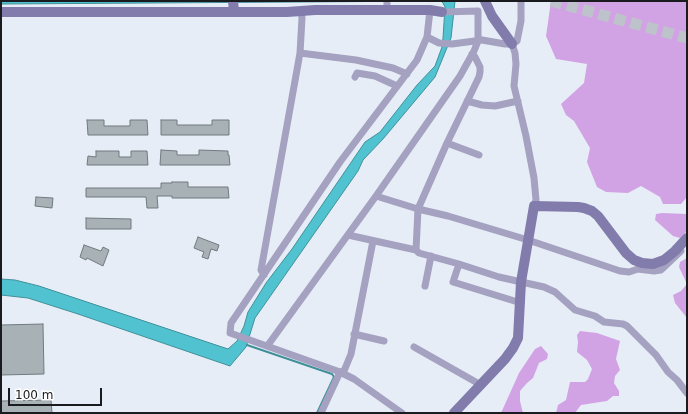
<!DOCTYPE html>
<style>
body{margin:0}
#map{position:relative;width:688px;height:414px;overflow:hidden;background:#e7edf6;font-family:"DejaVu Sans",sans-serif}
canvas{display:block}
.frame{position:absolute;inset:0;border:2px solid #191b1e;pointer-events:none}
.scale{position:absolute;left:8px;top:388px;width:94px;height:18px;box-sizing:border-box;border:2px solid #191b1e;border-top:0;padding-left:5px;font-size:12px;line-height:14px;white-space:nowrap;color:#191b1e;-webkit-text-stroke:3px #fff;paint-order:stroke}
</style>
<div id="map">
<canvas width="688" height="414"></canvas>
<div class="frame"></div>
<div class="scale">100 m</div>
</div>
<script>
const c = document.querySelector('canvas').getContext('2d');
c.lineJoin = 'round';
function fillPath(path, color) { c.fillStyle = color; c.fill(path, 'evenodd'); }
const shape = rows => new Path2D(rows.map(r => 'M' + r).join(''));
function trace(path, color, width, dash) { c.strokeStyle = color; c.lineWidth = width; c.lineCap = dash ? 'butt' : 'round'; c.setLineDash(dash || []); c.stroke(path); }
const forest = shape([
 [551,1,687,1,687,197,681,204,663,204,660,197,641,186,628,193,606,192,597,187,587,162,590,148,574,121,566,115,561,104,584,83,587,64,556,59,546,36],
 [662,213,687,214,687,231,680,238,673,236,655,220,656,214],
 [687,258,687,318,675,303,673,295,681,291,687,284,679,267,680,262],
 [580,331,597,333,620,341,616,359,620,370,615,376,614,383,619,391,619,396,613,396,607,401,581,405,575,413,556,413,558,405,566,400,570,382,585,382,588,379,592,369,587,360,577,352,578,342,577,335],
 [541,346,548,354,547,359,539,363,533,378,527,383,520,391,520,401,523,413,501,413,519,373,535,349]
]);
const water = shape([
 [1,1,455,1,451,38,435,77,383,139,363,160,358,171,255,318,246,347,230,366,78,314,28,298,1,295,1,279,15,280,39,286,228,349,237,341,244,326,248,312,266,283,292,249,365,142,380,132,417,85,435,66,442,47,443,38,445,7,443,3,441,1,1,4,1,1]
]);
const stream = shape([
 [247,345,332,374,334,377,317,413]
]);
const building = shape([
 [87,120,104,120,104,126,130,126,130,120,147,120,148,135,88,135,87,120],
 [161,120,177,120,177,125,212,125,212,120,229,120,229,135,161,135,161,120],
 [161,150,177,151,177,155,199,155,199,150,228,151,228,155,229,155,230,165,160,165,161,150],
 [96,151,119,151,119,157,131,157,131,151,147,151,148,165,87,165,88,156,96,157,96,151],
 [172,182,188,182,188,187,228,187,229,198,172,198,172,196,157,196,158,208,147,208,146,197,86,197,86,188,161,188,161,183,172,183,172,182],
 [36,197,53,198,52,208,35,206,36,197],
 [86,218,131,219,131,229,86,229,86,218],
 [198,237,219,245,217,251,211,249,208,259,202,257,204,252,194,248,198,237],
 [84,245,101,251,103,247,109,250,103,266,87,258,86,260,80,257,84,245],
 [43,324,44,374,1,375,1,325,43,324],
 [51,400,52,413,1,413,1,401,51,400]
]);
const primaryTunnel = shape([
 [551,1,687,38]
]);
const street = shape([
 [387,1,387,10],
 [427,37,439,43,452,44,482,40,505,44,512,44,517,41,521,21,521,1],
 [512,44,515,53,516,64,514,86,526,136,534,178,536,200,534,206],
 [300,53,356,60,393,68,407,74],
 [355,77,357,73,375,76,397,86],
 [467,101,482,105,495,106,518,101],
 [447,143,479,155],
 [376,196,418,209,448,216,528,240,620,271,629,272,638,269,654,271,661,270,681,251],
 [348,235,416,250,419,253,459,264,499,277,544,287,555,292,575,310,595,316,604,322,623,324,627,326,656,355,668,372,677,380,687,393],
 [416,250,418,209,447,143,479,77,480,72,480,67,475,57,472,54],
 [459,264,453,282,521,303],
 [264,275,261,270,300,53,302,18,301,11],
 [425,286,431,256],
 [354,334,384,341],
 [268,345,376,196,460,76,474,51,478,41,478,11,442,12],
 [414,347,481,385],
 [321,413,340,372,344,371,351,354,373,241],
 [402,413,354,379,340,372,230,333,231,323,340,162,417,60,427,37,430,10]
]);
const secondary = shape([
 [233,1,234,11],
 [485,1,492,16,512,44],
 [1,12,287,12,315,10,430,10,442,12],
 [454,413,505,359,513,348,518,338,521,282,534,206,578,207,584,208,592,211,598,216,626,253,634,260,642,263,653,264,664,260,675,251,687,238]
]);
fillPath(forest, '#d2a3e4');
fillPath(water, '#51c2cf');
trace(water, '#40909a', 1);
trace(stream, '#40909a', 2);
fillPath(building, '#a7b1b6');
trace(building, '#707a7f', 1);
trace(primaryTunnel, '#bec3cb', 11, [11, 5.5]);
trace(street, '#a4a1c1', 7);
trace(secondary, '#817cab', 10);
</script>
